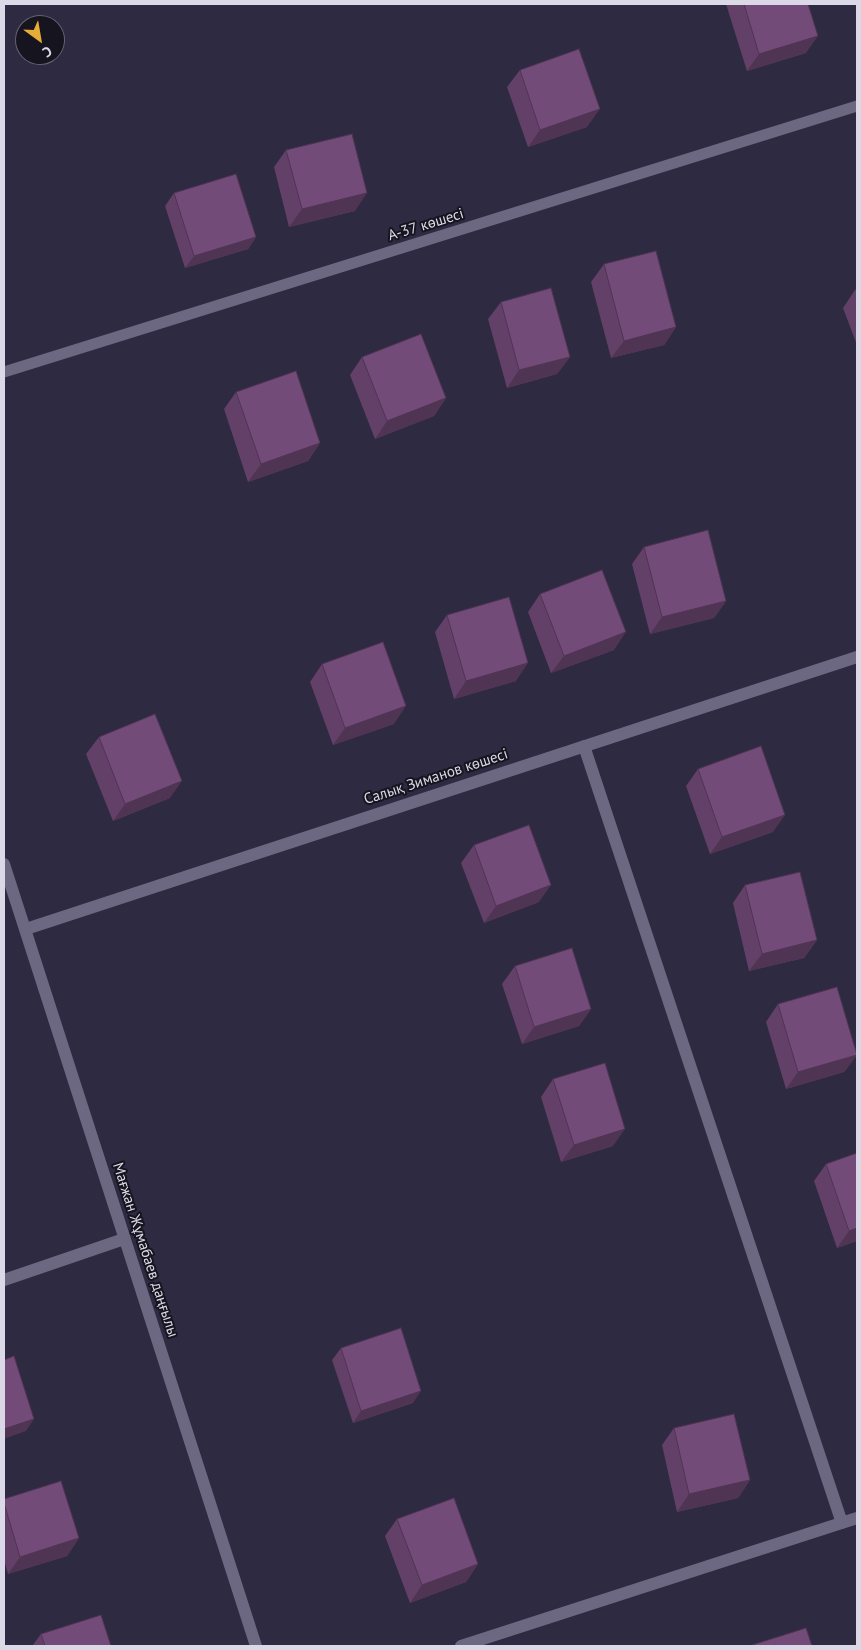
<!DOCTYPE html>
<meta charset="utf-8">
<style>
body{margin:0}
#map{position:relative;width:861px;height:1650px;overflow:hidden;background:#2e2a41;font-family:"PT Sans",sans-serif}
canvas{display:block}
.frame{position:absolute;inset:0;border:5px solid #dbd9e7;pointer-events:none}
.north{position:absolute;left:15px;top:15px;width:50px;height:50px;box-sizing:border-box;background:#16151f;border:1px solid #65636f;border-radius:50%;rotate:148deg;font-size:14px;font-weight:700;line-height:20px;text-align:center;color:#dbd9e7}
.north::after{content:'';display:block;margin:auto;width:18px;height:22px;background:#e6ac36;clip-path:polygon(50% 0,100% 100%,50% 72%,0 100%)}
</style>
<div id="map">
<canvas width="861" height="1650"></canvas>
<div class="frame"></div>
<div class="north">С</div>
</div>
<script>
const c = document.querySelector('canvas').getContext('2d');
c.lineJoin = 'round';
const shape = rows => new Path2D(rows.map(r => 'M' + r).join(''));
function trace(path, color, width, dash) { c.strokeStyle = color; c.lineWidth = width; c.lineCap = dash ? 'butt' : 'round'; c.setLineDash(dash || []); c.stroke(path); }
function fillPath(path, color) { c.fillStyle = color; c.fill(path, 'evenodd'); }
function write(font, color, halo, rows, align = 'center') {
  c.font = font + ' "PT Sans",sans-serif'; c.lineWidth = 4; c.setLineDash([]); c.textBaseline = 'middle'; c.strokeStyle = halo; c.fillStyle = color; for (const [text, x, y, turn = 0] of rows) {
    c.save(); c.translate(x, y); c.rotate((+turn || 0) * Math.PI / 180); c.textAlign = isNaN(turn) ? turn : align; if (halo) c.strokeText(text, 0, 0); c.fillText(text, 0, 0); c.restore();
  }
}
const service = shape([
 [4,372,857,106]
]);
const minor = shape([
 [584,746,842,1523],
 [4,864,256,1646],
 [26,929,857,657],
 [4,1280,124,1239],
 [461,1646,857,1518]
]);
const wall = shape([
 [726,4,808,4,806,53,747,71],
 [520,70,587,127,528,147,507,87],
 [286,150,355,211,289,227,274,167],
 [174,193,256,237,248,249,185,268,165,206],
 [604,264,676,327,664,345,611,358,591,282],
 [857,289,857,345,843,308,855,290],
 [501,302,570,357,557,374,507,388,488,319],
 [362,357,446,398,434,416,375,439,350,375],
 [236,392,320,443,308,461,248,482,224,409],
 [644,547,726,601,714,618,650,634,632,564],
 [540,594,614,650,551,673,528,612],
 [447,615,516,681,454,699,435,632],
 [322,664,394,724,333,745,310,682],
 [99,737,170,798,113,821,86,754],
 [698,769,773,832,710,854,686,786],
 [474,845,539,902,484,923,461,863],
 [745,885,817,940,804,958,749,971,733,903],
 [515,966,591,1009,579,1026,522,1044,502,984],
 [778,1004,857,1055,844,1072,786,1089,766,1022],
 [553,1079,613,1146,561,1162,541,1097],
 [857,1153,857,1241,837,1248,814,1181,826,1164],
 [341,1348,413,1403,353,1423,332,1360],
 [674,1428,750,1480,738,1498,677,1512,662,1445],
 [4,1499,79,1538,67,1556,8,1574,4,1560],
 [397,1519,478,1564,466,1582,410,1603,385,1536],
 [41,1634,111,1646,32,1646]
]);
const shadedWall = shape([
 [818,36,806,53,747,71,759,54],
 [600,109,587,127,528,147,540,130],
 [367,193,355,211,289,227,302,209],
 [256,237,248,249,185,268,194,256],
 [676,327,664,345,611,358,624,341],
 [570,357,557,374,507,388,519,370],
 [446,398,434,416,375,439,387,421],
 [320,443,308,461,248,482,261,464],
 [726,601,714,618,650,634,662,617],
 [626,632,614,650,551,673,564,656],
 [528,663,516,681,454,699,466,681],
 [406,706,394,724,333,745,345,728],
 [182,781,170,798,113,821,125,804],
 [785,815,773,832,710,854,722,837],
 [551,885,539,902,484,923,496,906],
 [817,940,804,958,749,971,762,954],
 [591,1009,579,1026,522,1044,534,1027],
 [857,1055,844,1072,786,1089,798,1072],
 [625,1129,613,1146,561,1162,574,1145],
 [857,1228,857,1241,837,1248,849,1231],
 [421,1391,413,1403,353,1423,361,1411],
 [34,1419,26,1431,4,1439,4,1429],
 [750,1480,738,1498,677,1512,689,1494],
 [79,1538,67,1556,8,1574,20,1557],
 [478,1564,466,1582,410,1603,422,1585]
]);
const building = shape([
 [744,4,808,4,818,36,759,54,744,4],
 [579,49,600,109,540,130,520,70,579,49],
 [352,134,367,193,302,209,286,150,352,134],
 [236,174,256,237,194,256,174,193,236,174],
 [656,251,676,327,624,341,604,264,656,251],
 [551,288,570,357,519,370,501,302,551,288],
 [421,334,446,398,387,421,362,357,421,334],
 [296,371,320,443,261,464,236,392,296,371],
 [708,530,726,601,662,617,644,547,708,530],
 [602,570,626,632,564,656,540,594,602,570],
 [509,597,528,663,466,681,447,615,509,597],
 [383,642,406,706,345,728,322,664,383,642],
 [155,714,182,781,125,804,99,737,155,714],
 [761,746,785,815,722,837,698,769,761,746],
 [529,825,551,885,496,906,474,845,529,825],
 [800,872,817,940,762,954,745,885,800,872],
 [572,948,591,1009,534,1027,515,966,572,948],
 [837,987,857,1055,798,1072,778,1004,837,987],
 [605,1063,625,1129,574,1145,553,1079,605,1063],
 [857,1153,857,1228,849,1231,826,1164,857,1153],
 [401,1328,421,1391,361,1411,341,1348,401,1328],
 [14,1356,34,1419,4,1429,4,1360,14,1356],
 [734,1414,750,1480,689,1494,674,1428,734,1414],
 [61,1481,79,1538,20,1557,4,1503,4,1499,61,1481],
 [454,1498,478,1564,422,1585,397,1519,454,1498],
 [101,1615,111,1646,45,1646,41,1634,101,1615],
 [806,1628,812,1646,749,1646,806,1628]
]);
const streetNames = [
 ["А-37 көшесі",426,225,-17],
 ["Салық Зиманов көшесі",436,777,-18],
 ["Мағжан Жұмабаев даңғылы",145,1250,72]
];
trace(service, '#6d6882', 11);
trace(minor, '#6d6882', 12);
fillPath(wall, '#624067');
fillPath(shadedWall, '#503454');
fillPath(building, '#724b78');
trace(building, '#503454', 1);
write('15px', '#dbd9e7', '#16151f', streetNames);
</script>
